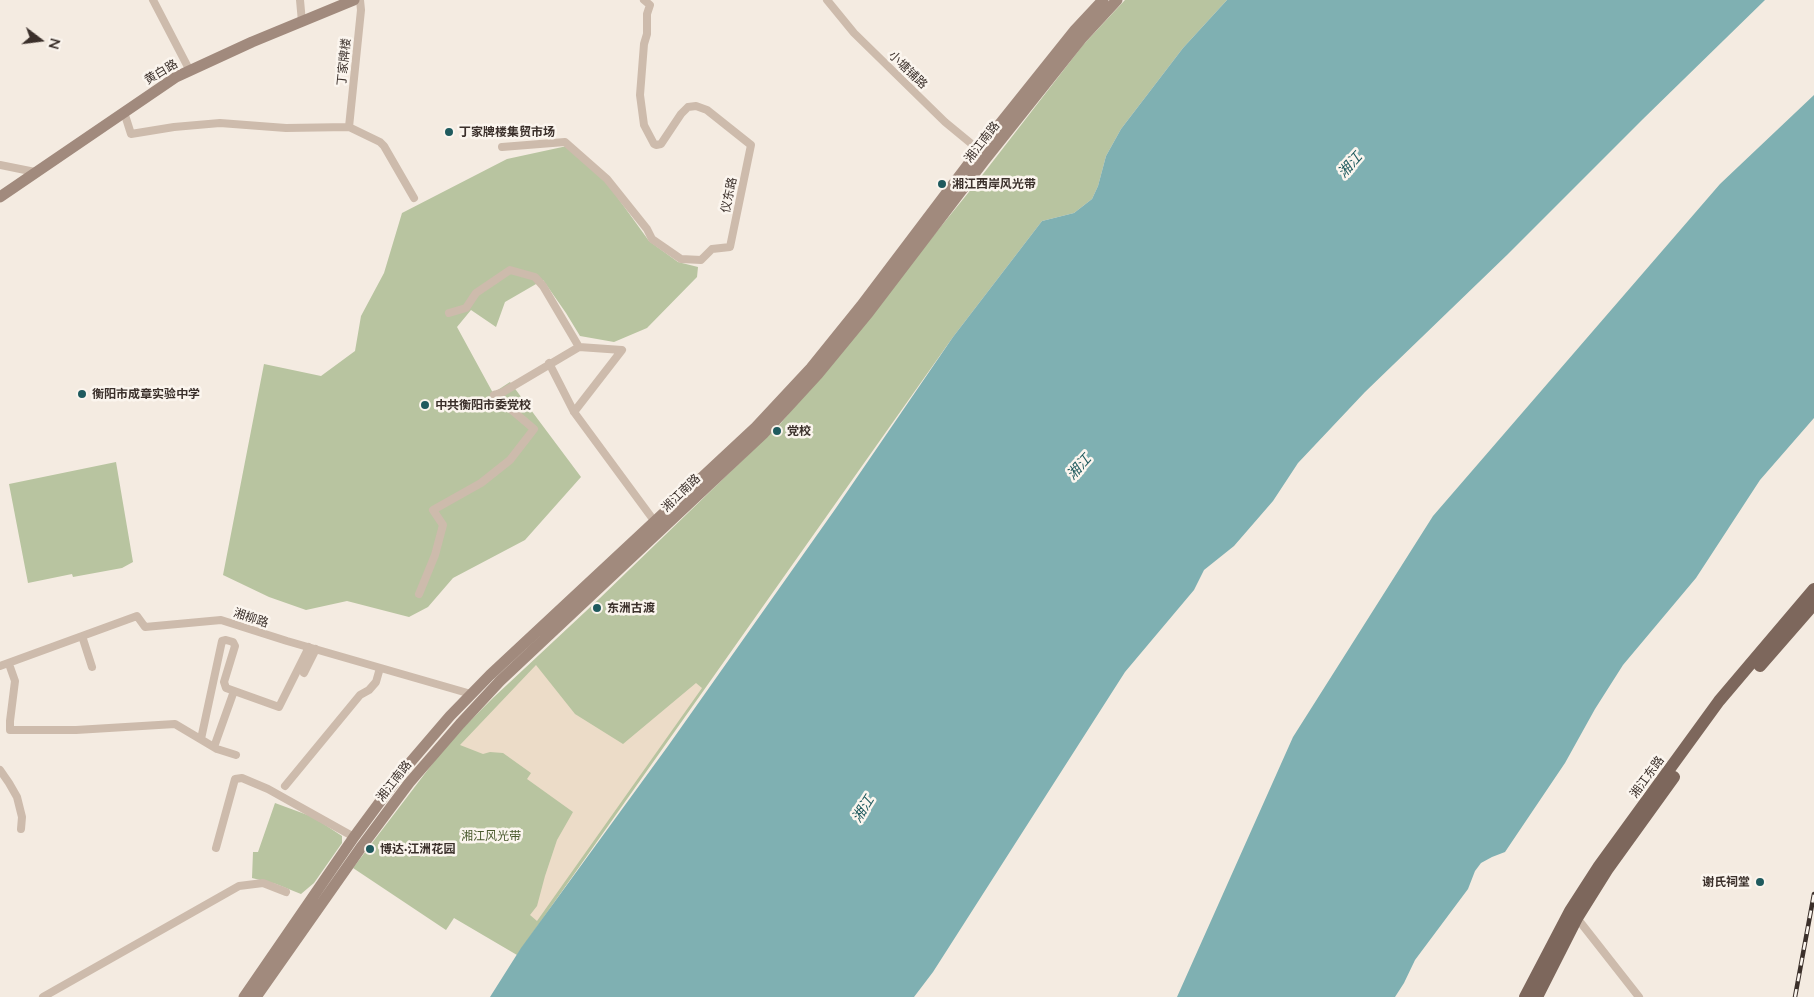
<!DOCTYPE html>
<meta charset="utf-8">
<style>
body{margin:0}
#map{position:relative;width:1814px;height:997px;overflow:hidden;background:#f4ebe1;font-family:Lato,sans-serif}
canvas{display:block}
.north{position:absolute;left:15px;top:15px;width:50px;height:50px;-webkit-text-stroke:4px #fbf5ee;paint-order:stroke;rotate:105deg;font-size:14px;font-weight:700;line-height:20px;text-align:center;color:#3b302b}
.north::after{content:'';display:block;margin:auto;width:18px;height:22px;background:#3b302b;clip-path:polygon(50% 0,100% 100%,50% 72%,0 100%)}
</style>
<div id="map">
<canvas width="1814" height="997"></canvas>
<div class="north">N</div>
</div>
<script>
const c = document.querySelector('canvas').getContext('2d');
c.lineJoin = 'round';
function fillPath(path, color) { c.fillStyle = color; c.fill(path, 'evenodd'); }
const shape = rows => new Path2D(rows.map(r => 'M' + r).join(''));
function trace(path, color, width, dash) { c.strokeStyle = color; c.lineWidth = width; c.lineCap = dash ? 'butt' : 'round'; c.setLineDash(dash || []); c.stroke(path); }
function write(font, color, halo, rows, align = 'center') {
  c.font = font + ' Lato,"Noto Sans SC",sans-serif'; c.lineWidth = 5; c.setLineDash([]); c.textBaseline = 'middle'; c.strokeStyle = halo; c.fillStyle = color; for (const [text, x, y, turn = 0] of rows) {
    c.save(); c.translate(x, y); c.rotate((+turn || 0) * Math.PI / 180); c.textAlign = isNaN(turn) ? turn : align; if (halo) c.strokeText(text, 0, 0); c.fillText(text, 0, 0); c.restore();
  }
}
const green = shape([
 [1125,0,1227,0,1183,48,1121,129,1106,156,1098,186,1092,199,1074,213,1042,221,953,337,517,955,454,918,446,930,353,868,449,742,494,697,600,598,781,423,973,187,1083,45],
 [567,146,607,183,649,241,678,262,698,267,697,277,647,328,614,342,580,336,566,313,543,280,505,302,496,327,471,310,457,327,493,393,510,382,581,477,525,540,453,578,428,607,409,617,347,601,306,610,269,597,223,575,264,364,321,376,355,351,361,316,384,273,402,213,507,159],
 [116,462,133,562,122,568,73,577,72,574,28,583,9,484],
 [275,803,313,817,342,836,342,843,314,883,301,894,276,884,252,878,253,852,258,852]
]);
const plaza = shape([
 [536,665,575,714,623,744,696,683,702,688,537,921,530,915,537,906,545,876,557,840,573,812,527,779,531,773,503,753,490,752,483,754,460,745]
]);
const water = shape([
 [1227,0,1765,0,1643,119,1507,255,1365,392,1298,463,1273,501,1234,546,1204,570,1194,590,1125,672,933,972,914,997,490,997,521,948,668,746,836,508,953,337,1042,221,1074,213,1092,199,1098,186,1106,156,1121,129,1183,48],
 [1814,95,1814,418,1760,480,1696,578,1623,665,1595,709,1565,763,1505,852,1492,857,1481,863,1475,871,1468,889,1415,960,1404,983,1395,997,1177,997,1293,737,1433,516,1720,184]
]);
const street = shape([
 [153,0,190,71],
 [300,0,302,22],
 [827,0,854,33,945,122,979,150],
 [124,112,131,134,174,127,220,123,286,128,349,127,380,142,384,146,414,198],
 [349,127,361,10,360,0],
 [502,147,565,142,607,179,647,229,652,239,681,259,701,260,712,249,730,247,751,145,707,110,696,106,688,107,681,114,661,144,656,145,654,144,644,125,640,95,644,44,647,34,647,14,650,5,644,0],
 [0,165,35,172],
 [449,313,466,308,476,293,510,270,535,277,543,286,579,347,503,392,494,395],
 [549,363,574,412,655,522],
 [574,412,622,350,579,347],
 [419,594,435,555,443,525,433,510,481,483,510,460,534,429,494,395],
 [82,636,92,667],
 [9,664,15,681,10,721,10,730,76,730,175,724,217,749,236,755],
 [0,666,137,616,145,627,221,620,287,641,471,694],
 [304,673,316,649],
 [201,739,222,641,226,640,233,642,235,646,224,682,226,688,279,707,309,647],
 [214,747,234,691],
 [0,770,9,783,17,797,22,817,21,829],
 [285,786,360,695,369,690,376,682,380,668],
 [216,848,235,779,242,778,268,789,354,837],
 [1577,918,1639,997],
 [43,997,239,886,263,883,286,892]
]);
const secondary = shape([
 [0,197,176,77,252,42,354,0],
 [244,997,354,837,402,772,450,716,490,675,756,427,811,368,861,306,979,150,1075,30,1103,0],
 [256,997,362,846,409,783,460,724,500,681,763,434,818,374,869,312,984,161,1081,39,1117,0]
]);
const primary = shape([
 [1760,666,1814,604],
 [1525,997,1570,911,1599,866,1719,701,1814,589],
 [1537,997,1577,918,1607,870,1674,777]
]);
const rail = shape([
 [1795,997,1814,894]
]);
const markers = [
 [449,132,5,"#1f5a5e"],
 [942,184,5,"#1f5a5e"],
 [82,394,5,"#1f5a5e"],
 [425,405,5,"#1f5a5e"],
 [777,431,5,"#1f5a5e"],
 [597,608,5,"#1f5a5e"],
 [370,849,5,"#1f5a5e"],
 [1760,882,5,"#1f5a5e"]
];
const streetNames = [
 ["丁家牌楼",344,62,-84],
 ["小塘铺路",908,70,44],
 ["黄白路",161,72,-31],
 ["湘江南路",982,142,-52],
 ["仪东路",729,195,-78],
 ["湘江南路",681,493,-44],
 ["湘柳路",251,618,18],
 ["湘江东路",1647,777,-54],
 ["湘江南路",394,781,-52]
];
const poiNames = [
 ["丁家牌楼集贸市场",459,132],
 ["湘江西岸风光带",952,184],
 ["衡阳市成章实验中学",92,394],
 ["中共衡阳市委党校",435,405],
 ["党校",787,431],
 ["东洲古渡",607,608],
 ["博达·江洲花园",380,849],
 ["谢氏祠堂",1750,882,"right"]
];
const parkNames = [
 ["湘江风光带",491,836]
];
const waterNames = [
 ["湘江",1350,165,-48],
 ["湘江",1079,467,-48],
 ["湘江",863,809,-58]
];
fillPath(green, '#b8c4a0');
fillPath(plaza, '#ecdcc8');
fillPath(water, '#7fb0b2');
trace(street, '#cdbbac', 8);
trace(secondary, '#a18a7d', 11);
trace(primary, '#7d675c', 12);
trace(rail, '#3b302b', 4.5);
trace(rail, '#fbf5ee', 2.5, [8]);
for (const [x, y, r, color] of markers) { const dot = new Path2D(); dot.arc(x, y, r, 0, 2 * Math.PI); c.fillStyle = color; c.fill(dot); trace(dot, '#fbf5ee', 2); }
write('12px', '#3b302b', '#fbf5ee', streetNames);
write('bold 12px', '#3b302b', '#fbf5ee', poiNames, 'left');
write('12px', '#4a5a2e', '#fbf5ee', parkNames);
write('italic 14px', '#1f5a5e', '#fbf5ee', waterNames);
</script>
